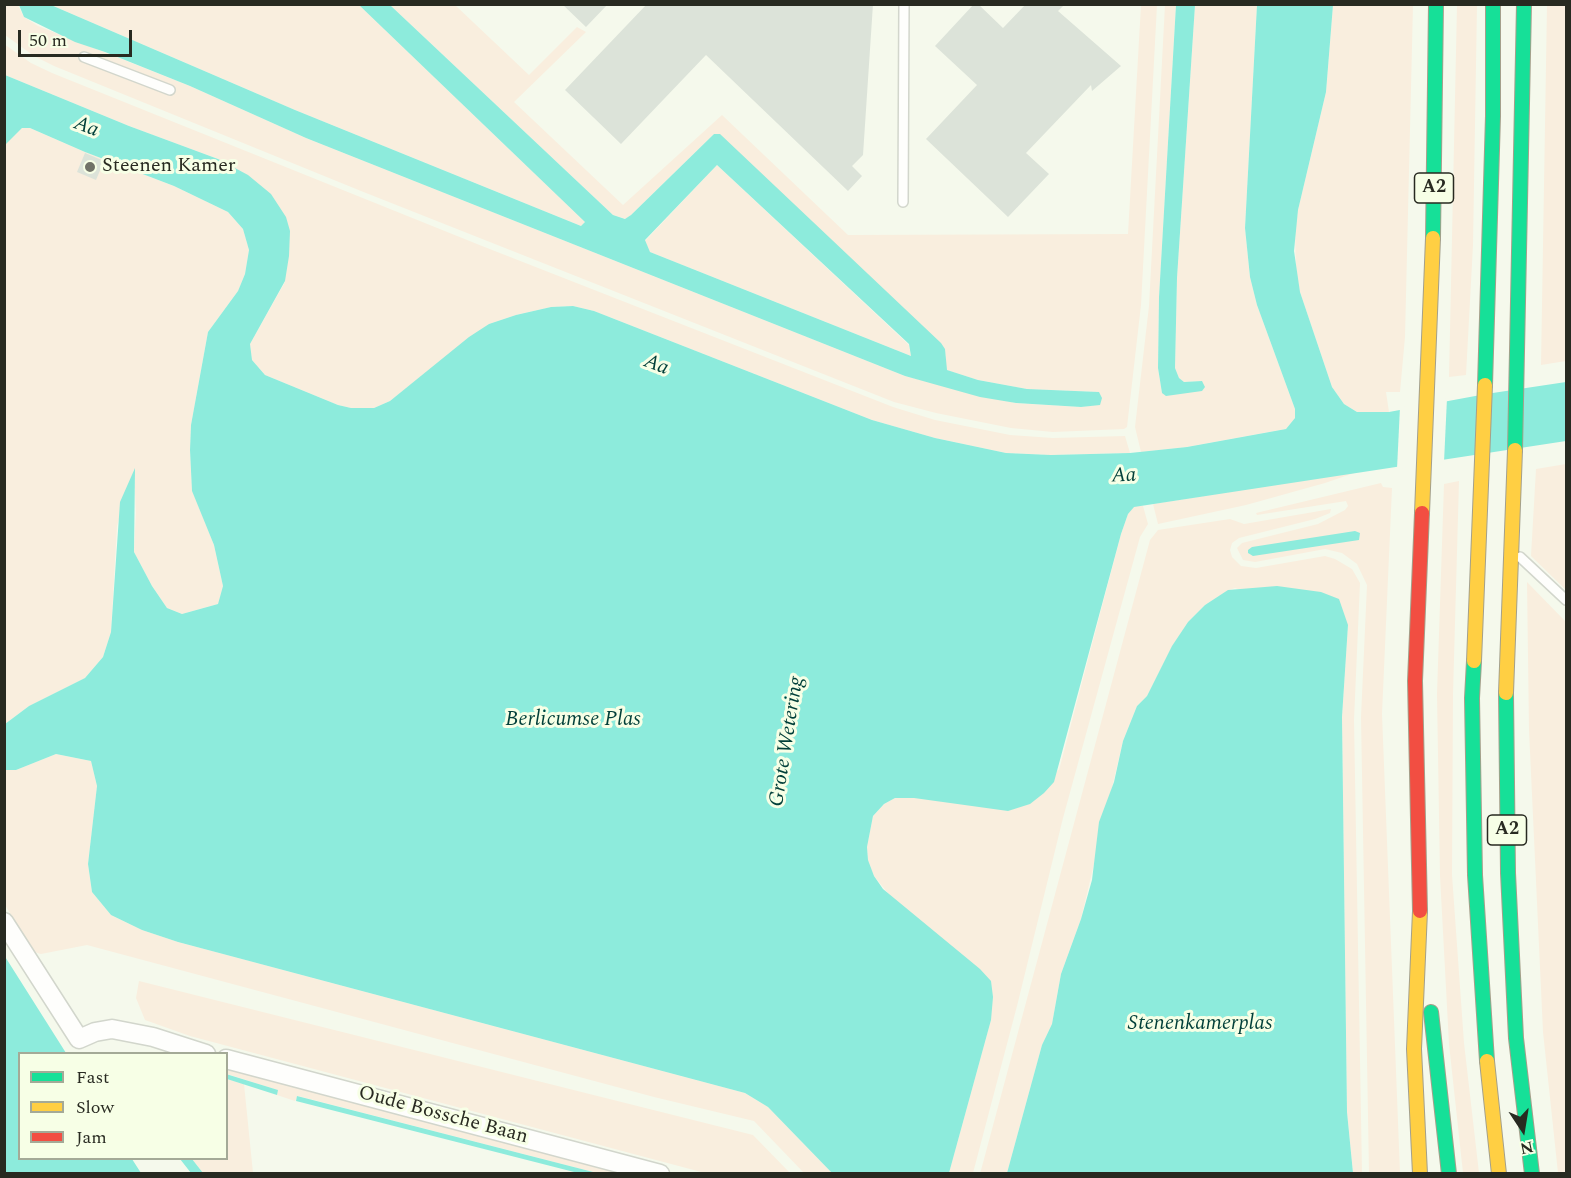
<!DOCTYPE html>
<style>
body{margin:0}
#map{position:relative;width:1571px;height:1178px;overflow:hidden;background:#f5f9ec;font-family:Spectral,serif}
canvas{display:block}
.frame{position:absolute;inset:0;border:6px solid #282a21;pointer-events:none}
.legend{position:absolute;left:18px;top:1052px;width:210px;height:108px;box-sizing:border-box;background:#f7ffe6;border:2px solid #a4aa97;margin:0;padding:8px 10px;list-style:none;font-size:18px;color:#282a21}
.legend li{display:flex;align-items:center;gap:12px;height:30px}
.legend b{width:30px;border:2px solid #a4aa97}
.north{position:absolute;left:1493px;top:1100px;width:60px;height:60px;-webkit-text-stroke:4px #f7ffe6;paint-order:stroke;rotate:168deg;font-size:16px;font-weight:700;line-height:24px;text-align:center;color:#282a21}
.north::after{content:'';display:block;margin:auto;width:21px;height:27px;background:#282a21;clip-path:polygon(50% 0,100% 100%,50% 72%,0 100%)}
.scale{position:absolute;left:18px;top:30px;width:114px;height:27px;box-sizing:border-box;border:3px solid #282a21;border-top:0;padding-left:8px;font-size:18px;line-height:21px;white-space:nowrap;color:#282a21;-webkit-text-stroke:4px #f7ffe6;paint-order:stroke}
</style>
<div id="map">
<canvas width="1571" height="1178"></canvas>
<div class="frame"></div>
<ul class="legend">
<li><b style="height:8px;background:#16e098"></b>Fast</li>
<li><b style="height:8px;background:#ffcf43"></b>Slow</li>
<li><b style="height:8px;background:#f24e42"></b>Jam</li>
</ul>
<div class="north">N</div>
<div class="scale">50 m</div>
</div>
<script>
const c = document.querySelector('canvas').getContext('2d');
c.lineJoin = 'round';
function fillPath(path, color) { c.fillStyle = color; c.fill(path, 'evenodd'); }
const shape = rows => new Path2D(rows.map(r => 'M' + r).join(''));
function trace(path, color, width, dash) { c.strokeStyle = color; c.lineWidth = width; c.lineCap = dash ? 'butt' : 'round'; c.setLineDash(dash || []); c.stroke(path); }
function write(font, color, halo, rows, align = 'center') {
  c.font = font + ' Spectral,serif'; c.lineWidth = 6; c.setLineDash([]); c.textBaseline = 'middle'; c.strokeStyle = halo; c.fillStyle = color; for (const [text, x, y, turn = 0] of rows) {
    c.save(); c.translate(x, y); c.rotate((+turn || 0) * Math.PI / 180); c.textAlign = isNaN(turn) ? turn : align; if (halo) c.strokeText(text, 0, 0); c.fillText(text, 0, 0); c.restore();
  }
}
const green = shape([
 [5,5,18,5,24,17,38,26,190,86,306,138,905,376,1015,403,1081,407,1100,404,1098,392,1027,389,978,380,946,370,945,349,714,134,631,215,626,219,613,215,390,5,455,5,529,75,577,27,586,32,514,102,623,205,722,115,848,235,1128,234,1141,5,1157,5,1141,305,1127,427,1124,429,1053,432,1011,428,936,413,894,402,361,191,54,66,34,56,5,35],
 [51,5,359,5,585,222,581,226,295,110],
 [1165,5,1176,5,1159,297,1158,368,1162,393,1202,381,1184,382,1179,378,1175,368,1177,278,1195,5,1257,5,1245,228,1250,277,1257,305,1295,409,1295,418,1286,429,1187,447,1141,452,1135,427,1149,306],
 [1333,5,1413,5,1405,337,1400,392,1386,392,1389,412,1357,412,1344,404,1332,387,1300,292,1296,271,1295,230,1298,210,1326,92],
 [1457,5,1477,5,1473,245,1466,375,1449,377],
 [1547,5,1566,5,1566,361,1541,365],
 [4,44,31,63,52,73,482,246,893,407,935,420,1010,435,1053,438,1125,436,1130,453,1051,455,1006,453,935,438,872,420,594,311,573,306,551,307,516,315,489,324,390,401,374,408,351,408,338,405,265,375,252,360,250,344,285,282,218,159,129,126,5,75],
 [22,128,30,128,85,152,174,186,228,212,243,229,249,250,245,274,238,291,208,332,191,425,190,450,192,490,214,545,223,586,218,604,182,614,167,608,152,586,134,552,136,513,134,470,117,526,111,632,103,657,85,678,29,706,5,724,4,145],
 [717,165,909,345,911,356,650,252,645,241],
 [1566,464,1566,590,1531,556,1536,469],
 [1360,471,1325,483,1246,505,1158,524,1153,504],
 [1459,481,1453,694,1452,875,1464,1043,1479,1173,1463,1173,1449,1044,1440,876,1437,694,1444,484],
 [1381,483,1383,487,1392,488,1382,714,1400,1173,1369,1173,1361,717,1367,585,1357,564,1342,553,1325,549,1255,562,1243,560,1237,548,1242,543,1318,524,1345,510,1348,506,1346,501,1257,515,1256,513],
 [1134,506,1143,506,1148,524,1140,537,1063,818,1017,1006,973,1173,949,1173,991,1020,874,876,868,860,867,847,873,816,884,804,895,798,914,798,1059,770,1121,534,1128,514],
 [1331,509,1330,513,1315,519,1239,538,1232,543,1230,550,1232,557,1241,566,1256,568,1325,556,1335,559,1352,569,1360,583,1354,720,1362,1173,1353,1173,1347,1112,1342,717,1348,625,1235,588,1229,590,1205,605,1188,622,1172,647,1147,696,1137,706,1123,741,1081,919,1061,974,1052,1024,1042,1045,1007,1173,980,1174,1150,540,1158,530,1230,519,1244,524],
 [1527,582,1566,622,1566,1173,1558,1173,1543,1032,1529,730],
 [56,754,91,761,97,786,88,864,92,892,111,915,142,930,178,942,745,1093,768,1107,832,1173,804,1173,754,1121,654,1097,87,945,41,954,34,952,5,905,5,770,16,770],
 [139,981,753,1135,790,1173,705,1173,190,1036,145,1020,136,998],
 [226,1065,649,1173,597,1173,298,1096,295,1101,277,1095,277,1090,227,1074],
 [227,1079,244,1084,253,1173,203,1173,192,1159,226,1158]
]);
const water = shape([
 [19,5,51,5,295,110,581,226,585,222,359,5,390,5,613,215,625,219,631,215,714,134,720,134,941,343,945,349,947,370,978,380,1027,389,1099,392,1102,398,1100,405,1081,407,1016,403,980,397,905,376,306,138,190,86,105,52,75,42,24,17],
 [717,165,909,344,911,356,650,252,645,240],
 [1176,5,1195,5,1177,278,1175,368,1179,378,1184,382,1202,381,1205,387,1202,391,1166,396,1162,393,1158,368,1159,297],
 [1257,5,1333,5,1326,92,1298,210,1294,251,1300,292,1332,387,1344,404,1357,412,1389,412,1486,394,1566,382,1566,441,1134,507,1128,514,1121,534,1054,782,1044,793,1030,804,1008,811,914,798,895,798,884,804,873,816,867,847,868,860,874,876,883,889,980,969,991,981,993,997,991,1020,949,1173,832,1173,768,1107,745,1093,178,942,142,930,111,915,92,892,88,864,97,786,91,761,56,754,16,770,5,770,5,724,29,706,85,678,103,657,111,632,120,502,135,468,134,552,152,586,167,608,182,614,218,604,223,586,214,545,192,491,190,450,191,425,208,332,238,291,245,274,249,250,243,229,228,212,174,186,85,152,30,128,22,128,5,145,5,75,129,126,218,159,248,175,271,194,286,217,290,231,289,256,285,281,250,344,252,360,265,375,338,405,351,408,374,408,390,401,469,337,489,324,516,315,551,307,573,306,594,311,872,420,935,438,1006,453,1051,455,1130,453,1187,447,1286,429,1295,418,1295,409,1257,305,1250,277,1245,228],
 [1355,531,1360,533,1359,540,1253,556,1248,553,1248,550,1252,547],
 [1277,586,1321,592,1339,599,1348,625,1342,717,1347,1112,1353,1173,1007,1173,1042,1045,1052,1024,1061,974,1081,919,1092,880,1099,822,1114,782,1123,741,1137,706,1147,696,1172,646,1188,622,1205,605,1228,590],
 [4,955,66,1053,20,1054,20,1158,132,1159,141,1173,5,1173],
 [226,1074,278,1090,277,1095,227,1079],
 [297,1096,597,1173,578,1173,296,1101],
 [180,1159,192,1159,203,1173,191,1173]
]);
const pier = shape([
 [1447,398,1444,462,1397,469,1400,407]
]);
const building = shape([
 [562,4,608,4,586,27],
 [647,4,873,4,863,155,852,166,862,176,848,191,706,55,621,144,565,90],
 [974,4,978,4,1003,28,1026,4,1065,4,1058,11,1121,66,1092,91,1091,85,1026,153,1049,174,1008,217,926,139,977,85,935,46],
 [85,153,104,161,96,180,77,172]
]);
const lane = shape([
 [84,57,170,90],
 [903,202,904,4],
 [1520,557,1566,600]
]);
const street = shape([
 [4,922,79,1039,95,1032,112,1029,153,1037,206,1054],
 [226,1059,660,1174]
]);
const fast = shape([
 [1433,238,1436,4],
 [1485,385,1493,116,1493,4],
 [1515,450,1524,4],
 [1474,661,1472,698,1475,875,1487,1061],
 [1506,693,1508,873,1516,1038,1532,1174],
 [1431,1012,1449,1174]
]);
const slow = shape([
 [1422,513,1433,238],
 [1474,661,1485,385],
 [1506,693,1515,450],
 [1420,911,1414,1049,1420,1174],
 [1487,1061,1499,1174]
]);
const jam = shape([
 [1420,911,1415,681,1422,513]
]);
const markers = [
 [90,167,6,"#707268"]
];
const shields = [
 [1434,188,39],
 [1507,830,39]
];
const shieldNames = [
 ["A2",1434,188],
 ["A2",1507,830]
];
const poiNames = [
 ["Steenen Kamer",102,167]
];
const streetNames = [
 ["Oude Bossche Baan",443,1116,15]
];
const waterNames = [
 ["Aa",86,128,21],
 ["Aa",656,366,21],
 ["Aa",1124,477,-2],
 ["Berlicumse Plas",573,721],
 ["Grote Wetering",788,742,-81],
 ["Stenenkamerplas",1200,1025]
];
fillPath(green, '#f9eede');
fillPath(water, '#8debdc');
fillPath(pier, '#f5f9ec');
fillPath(building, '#dce3d9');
trace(lane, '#d2d6cc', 12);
trace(street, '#d2d6cc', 21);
trace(fast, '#a4a08b', 16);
trace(slow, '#a4a08b', 16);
trace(jam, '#a4a08b', 16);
trace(lane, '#fefefc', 9);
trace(street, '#fefefc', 18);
trace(fast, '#16e098', 14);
trace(slow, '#ffcf43', 14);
trace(jam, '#f24e42', 14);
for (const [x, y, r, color] of markers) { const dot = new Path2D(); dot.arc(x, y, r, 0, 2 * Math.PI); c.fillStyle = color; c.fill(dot); trace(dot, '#f7ffe6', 2); }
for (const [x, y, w] of shields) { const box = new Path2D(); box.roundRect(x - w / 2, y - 15, w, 30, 4.5); c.fillStyle = '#f7ffe6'; c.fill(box); trace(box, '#282a21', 1.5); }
write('bold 18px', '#282a21', null, shieldNames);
write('20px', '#282a21', '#f7ffe6', poiNames, 'left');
write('20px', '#282a21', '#f7ffe6', streetNames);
write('italic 21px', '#003f39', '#f7ffe6', waterNames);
</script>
